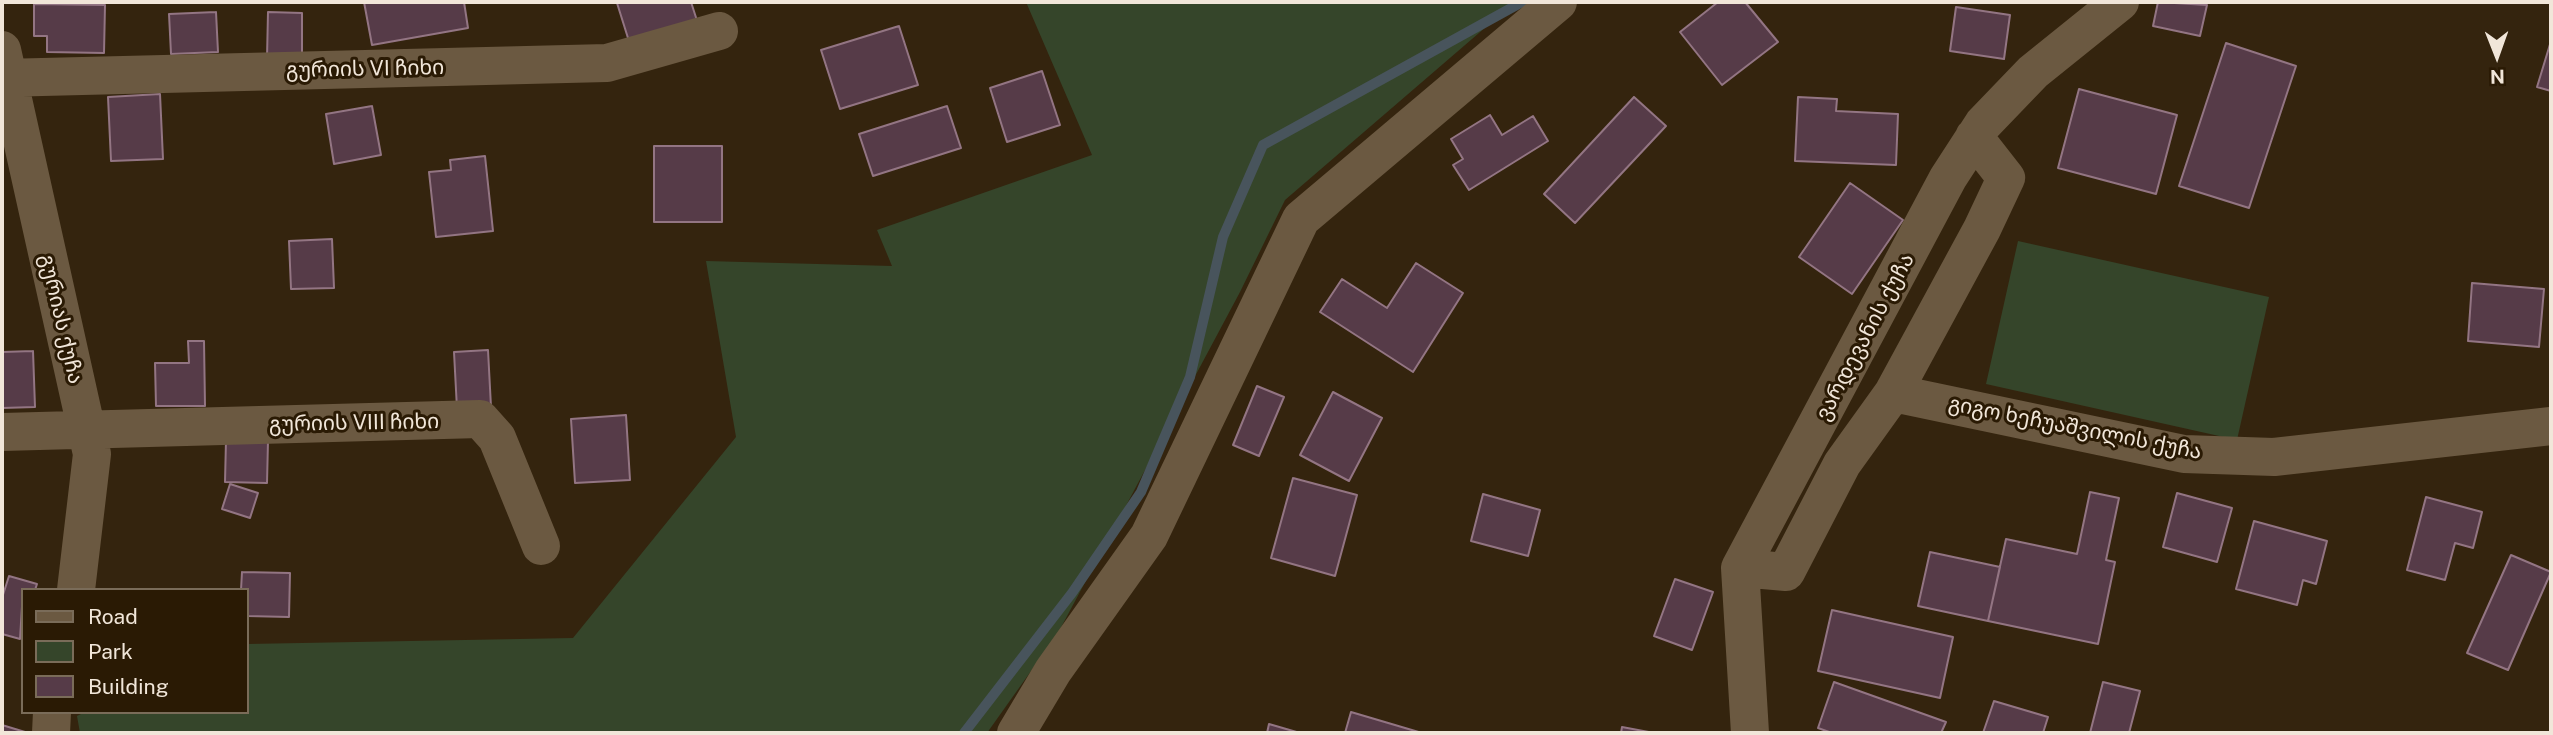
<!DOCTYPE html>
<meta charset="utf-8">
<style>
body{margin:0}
#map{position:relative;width:2553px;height:735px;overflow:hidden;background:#34240e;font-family:"Public Sans",sans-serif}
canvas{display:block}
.frame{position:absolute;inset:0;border:4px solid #f1e6d9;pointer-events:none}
.legend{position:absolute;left:21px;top:588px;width:228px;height:126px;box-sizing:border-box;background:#2a1a04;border:2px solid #7a6c59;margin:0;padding:9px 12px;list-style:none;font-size:21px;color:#f1e6d9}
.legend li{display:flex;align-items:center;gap:14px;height:35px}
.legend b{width:35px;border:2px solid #7a6c59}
.north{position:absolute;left:2462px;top:21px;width:70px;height:70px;-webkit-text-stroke:5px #2a1a04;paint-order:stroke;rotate:179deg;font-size:19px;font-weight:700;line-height:28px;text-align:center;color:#f1e6d9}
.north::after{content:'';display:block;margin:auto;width:24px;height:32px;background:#f1e6d9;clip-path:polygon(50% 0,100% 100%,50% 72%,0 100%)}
</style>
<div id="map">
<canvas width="2553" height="735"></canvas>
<div class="frame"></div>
<ul class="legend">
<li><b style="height:9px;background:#6b5941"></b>Road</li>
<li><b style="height:19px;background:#35452a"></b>Park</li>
<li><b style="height:19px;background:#563b48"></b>Building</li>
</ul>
<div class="north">N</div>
</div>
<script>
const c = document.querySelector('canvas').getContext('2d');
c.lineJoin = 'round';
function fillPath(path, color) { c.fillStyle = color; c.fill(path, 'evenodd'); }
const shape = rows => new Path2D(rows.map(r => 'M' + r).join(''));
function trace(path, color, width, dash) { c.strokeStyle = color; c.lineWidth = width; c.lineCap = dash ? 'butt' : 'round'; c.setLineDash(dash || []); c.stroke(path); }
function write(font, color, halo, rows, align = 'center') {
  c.font = font + ' "Public Sans","Noto Sans Georgian",sans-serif'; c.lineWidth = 6; c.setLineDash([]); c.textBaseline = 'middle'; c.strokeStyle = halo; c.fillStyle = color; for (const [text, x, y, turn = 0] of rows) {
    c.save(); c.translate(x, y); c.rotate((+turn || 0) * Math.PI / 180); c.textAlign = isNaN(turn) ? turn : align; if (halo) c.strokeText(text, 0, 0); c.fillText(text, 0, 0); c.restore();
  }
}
const green = shape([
 [1026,2,1515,2,1285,200,1240,292,1058,633,987,733,80,733,77,716,85,712,247,712,247,644,573,638,736,437,706,261,892,266,877,230,1092,155],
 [2018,241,2269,297,2237,440,1986,384]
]);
const stream = shape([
 [964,733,1072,593,1141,492,1190,377,1223,237,1263,145,1522,2]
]);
const building = shape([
 [364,2,464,2,468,28,372,45,364,2],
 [691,2,701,33,633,54,617,3,691,2],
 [1718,2,1745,2,1778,42,1722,85,1680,32,1718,2],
 [2158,2,2207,5,2200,36,2153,26,2158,2],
 [34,4,105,5,104,53,47,52,47,36,34,36,34,4],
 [1956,7,2010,15,2004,59,1950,51,1956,7],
 [216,12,218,52,171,54,169,14,216,12],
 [268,12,302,13,302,58,267,58,268,12],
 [899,26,918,85,840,109,821,50,899,26],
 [2551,41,2551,91,2537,87,2551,41],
 [2226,43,2296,66,2249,208,2179,186,2226,43],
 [1042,71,1060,125,1007,142,990,88,1042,71],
 [2079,89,2177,115,2156,194,2058,168,2079,89],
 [160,94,163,159,111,161,108,97,160,94],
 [1634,97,1666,126,1575,223,1544,194,1634,97],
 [1798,97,1837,99,1836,111,1898,114,1896,165,1795,161,1798,97],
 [372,106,381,155,334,164,326,114,372,106],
 [947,106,961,148,873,176,859,134,947,106],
 [1490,115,1502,135,1533,116,1548,141,1469,190,1453,165,1463,159,1451,139,1490,115],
 [654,146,722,146,722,222,654,222,654,146],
 [485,156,493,231,436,237,429,172,451,170,450,160,485,156],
 [1850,183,1903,220,1852,294,1799,257,1850,183],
 [332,239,334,288,291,289,289,241,332,239],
 [1416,263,1463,293,1413,372,1320,312,1342,279,1387,308,1416,263],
 [2472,283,2544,289,2539,347,2468,341,2472,283],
 [188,341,204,341,205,406,156,406,155,363,189,363,188,341],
 [488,350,491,407,457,409,454,352,488,350],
 [33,351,35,407,2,408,2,352,33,351],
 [1257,386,1284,397,1259,456,1233,445,1257,386],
 [1333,392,1382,418,1349,481,1300,455,1333,392],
 [626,415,630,480,575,483,571,419,626,415],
 [226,440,268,441,267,483,225,482,226,440],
 [1293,478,1357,495,1335,576,1271,558,1293,478],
 [230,484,258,493,250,518,222,509,230,484],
 [2090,492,2119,498,2106,560,2115,562,2098,644,1988,621,2006,539,2077,554,2090,492],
 [2177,493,2232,508,2217,562,2163,547,2177,493],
 [1483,494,1540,510,1528,556,1471,541,1483,494],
 [2426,497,2482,512,2473,548,2455,543,2445,580,2407,570,2426,497],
 [2254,521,2327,541,2316,584,2303,580,2297,605,2236,589,2254,521],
 [1930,552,2000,567,1988,621,1918,606,1930,552],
 [2511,555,2551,572,2508,670,2467,653,2511,555],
 [242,572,290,573,289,617,247,616,247,590,241,590,242,572],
 [9,576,37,584,35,590,23,590,20,639,2,634,2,598,9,576],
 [1675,579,1713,592,1692,650,1654,636,1675,579],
 [1832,610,1953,637,1940,698,1818,671,1832,610],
 [1834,682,1946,722,1941,733,1832,733,1818,728,1834,682],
 [2103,682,2140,691,2129,733,2090,733,2103,682],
 [1994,701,2048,717,2043,733,1983,733,1994,701],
 [1351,712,1422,733,1345,733,1351,712],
 [1269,724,1300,733,1267,733,1269,724],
 [2,725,25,732,24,733,2,733,2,725],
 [1622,727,1654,733,1621,733,1622,727]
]);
const street = shape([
 [2,50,92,454,76,590],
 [2,78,607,63,719,31],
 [1893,393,2184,454,2274,457,2551,426],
 [2,432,480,419,497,438,541,546],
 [1740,568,1786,572,1842,464,1893,393,1982,229,2006,178,1974,137],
 [51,733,52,712],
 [1016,733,1053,671,1149,536,1301,219,1558,2],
 [1750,733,1740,568,1948,178,1983,124,2033,72,2120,2]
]);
const streetNames = [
 ["გურიის VI ჩიხი",365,69,-1],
 ["გურიას ქუჩა",61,319,77],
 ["ვარდევანის ქუჩა",1865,337,-62],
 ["გურიის VIII ჩიხი",354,423,-1],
 ["გიგო ხეჩუაშვილის ქუჩა",2075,428,11]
];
fillPath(green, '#35452a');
trace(stream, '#48545c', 10);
fillPath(building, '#563b48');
trace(building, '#937583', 2);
trace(street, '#6b5941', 38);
write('21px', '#f1e6d9', '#2a1a04', streetNames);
</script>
